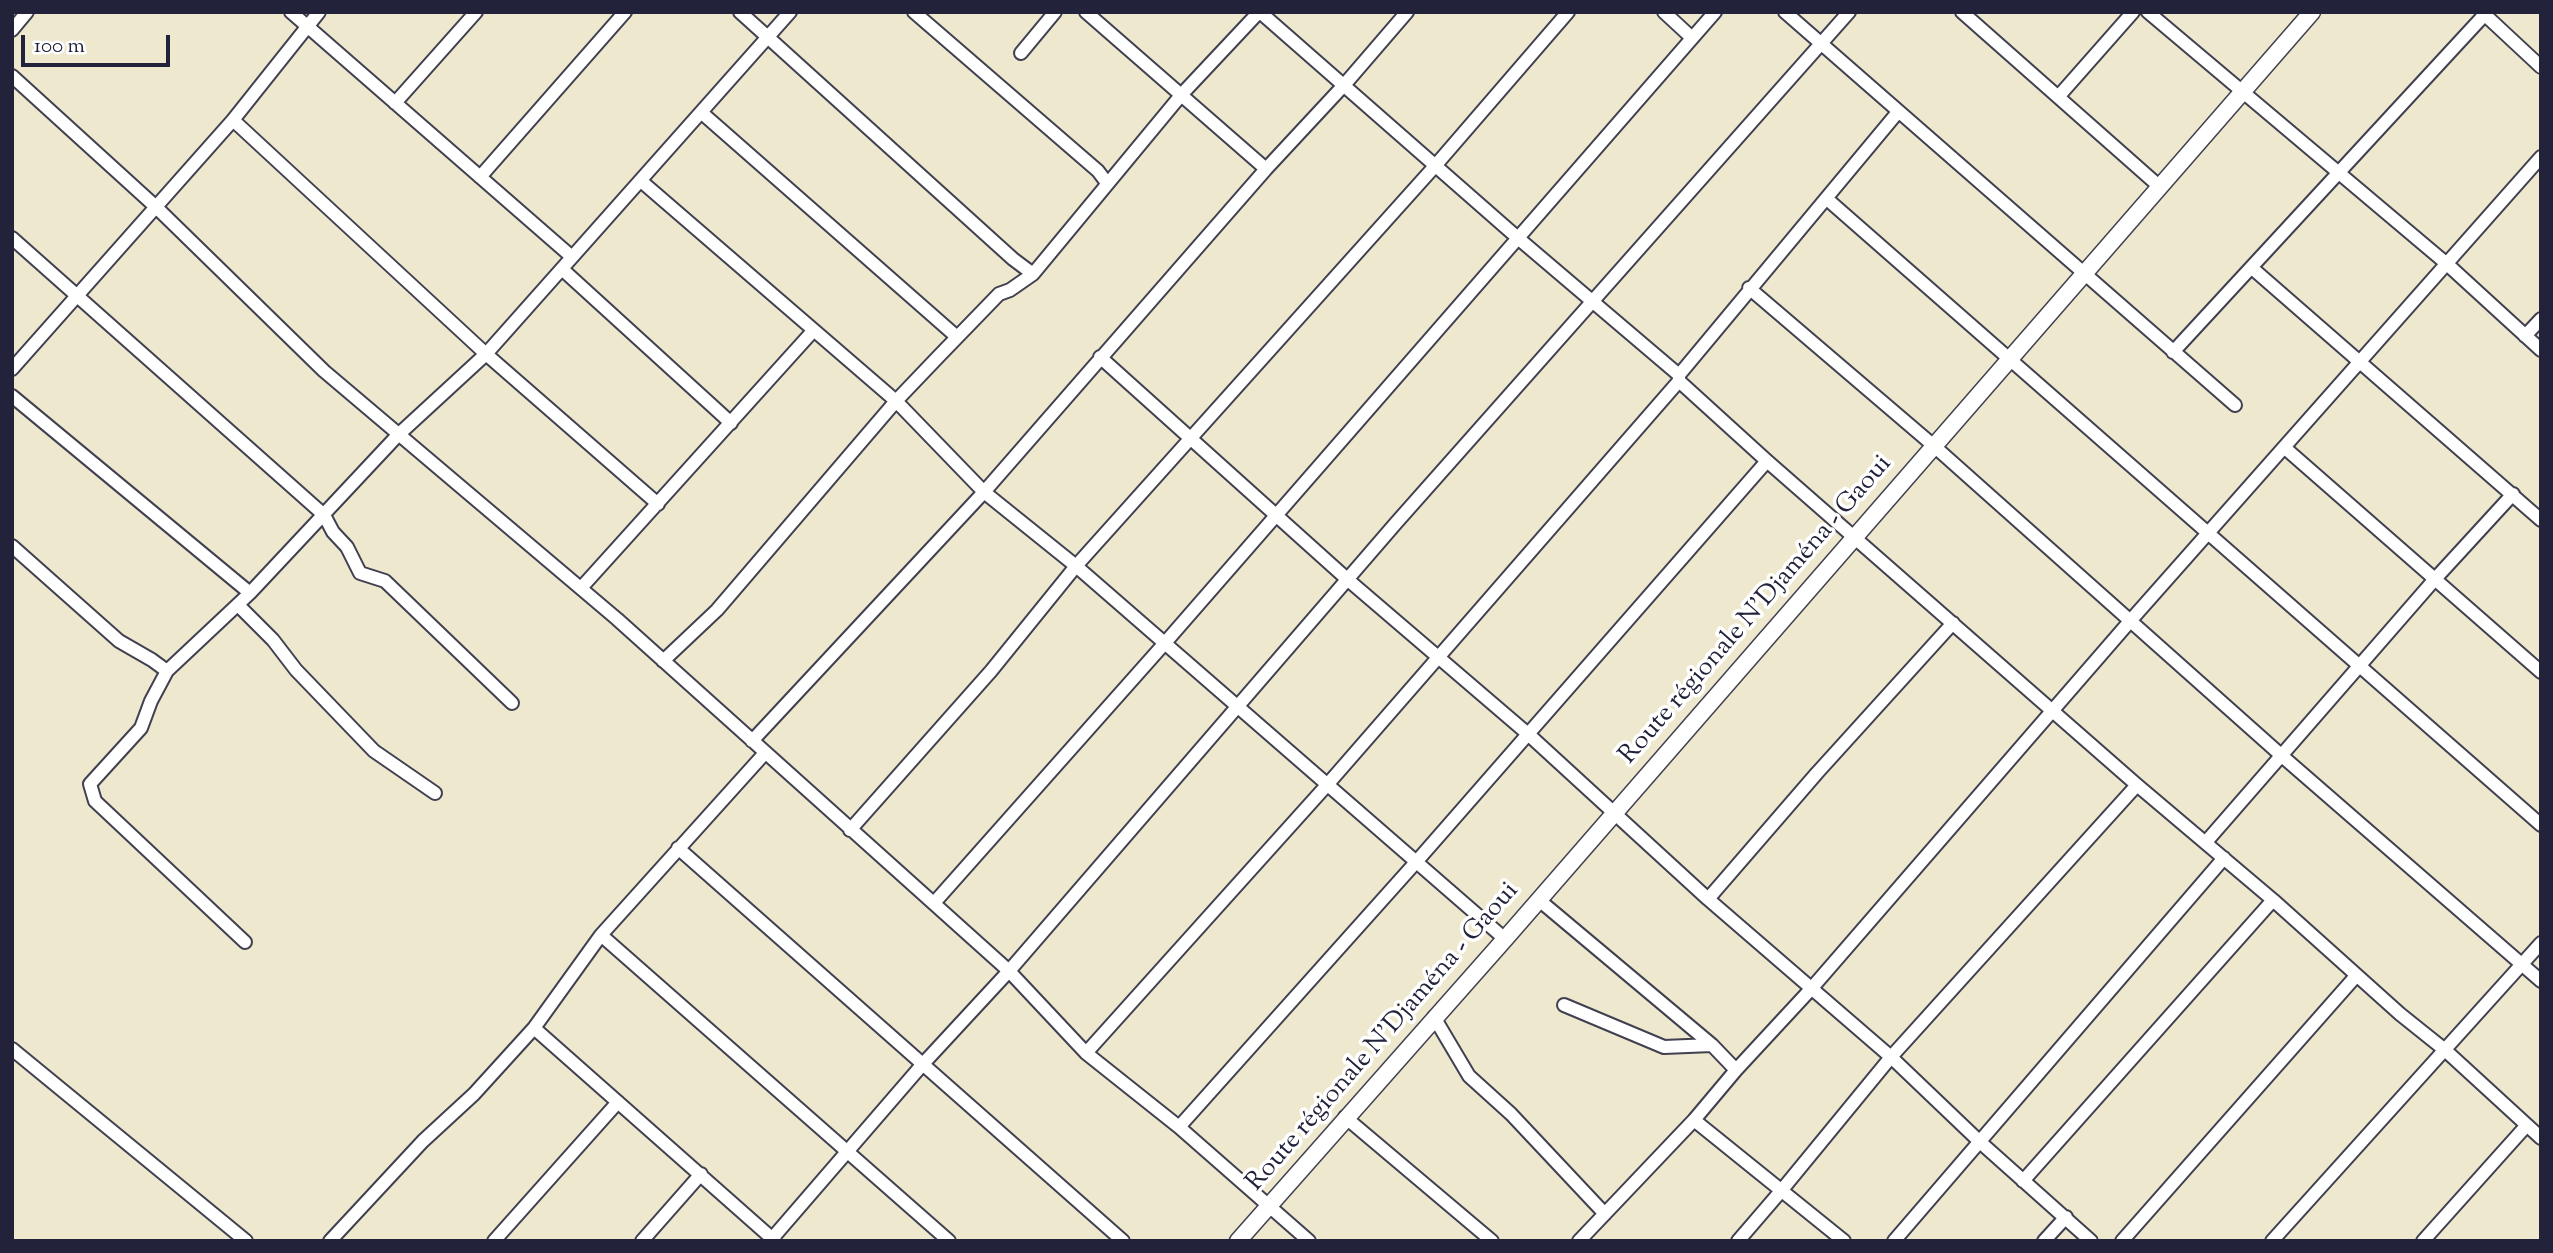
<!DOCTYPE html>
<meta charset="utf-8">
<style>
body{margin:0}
#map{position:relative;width:2553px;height:1253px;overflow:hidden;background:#eee8ce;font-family:"Sorts Mill Goudy",serif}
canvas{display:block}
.frame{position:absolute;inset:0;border:14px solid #22223b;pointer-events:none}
.scale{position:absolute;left:21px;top:35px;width:149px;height:32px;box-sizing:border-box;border:4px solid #22223b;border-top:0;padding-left:9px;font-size:21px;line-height:24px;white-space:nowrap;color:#22223b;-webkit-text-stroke:5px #fff;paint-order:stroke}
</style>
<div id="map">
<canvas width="2553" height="1253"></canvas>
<div class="frame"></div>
<div class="scale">100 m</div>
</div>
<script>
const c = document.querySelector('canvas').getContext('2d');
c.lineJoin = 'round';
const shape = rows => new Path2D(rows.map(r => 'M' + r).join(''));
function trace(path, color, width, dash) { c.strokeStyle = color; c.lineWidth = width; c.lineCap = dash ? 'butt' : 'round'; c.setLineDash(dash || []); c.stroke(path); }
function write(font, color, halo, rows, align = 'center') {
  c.font = font + ' "Sorts Mill Goudy",serif'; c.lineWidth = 7; c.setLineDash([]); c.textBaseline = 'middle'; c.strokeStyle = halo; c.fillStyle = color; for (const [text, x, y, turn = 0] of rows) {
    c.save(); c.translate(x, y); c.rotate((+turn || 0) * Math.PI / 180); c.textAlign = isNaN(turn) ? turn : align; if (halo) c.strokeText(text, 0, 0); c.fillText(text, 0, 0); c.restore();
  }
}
const minor = shape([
 [291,12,572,257],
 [740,12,1013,259,1033,274],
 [914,12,1098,171,1107,183],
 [1086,12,1266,169],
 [1260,12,1519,239,1679,375,1679,381,1767,461,2137,785,2273,900,2400,1014,2445,1050,2541,1138],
 [1664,12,1691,37],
 [1785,12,2235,405],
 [1962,12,2160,187],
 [2148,12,2447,264,2541,350],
 [2482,12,2541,67],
 [12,30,27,12],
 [1021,53,1055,12],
 [12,76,156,207,324,371,617,619,1009,971,1086,1053,1179,1127,1309,1241],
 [2058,97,2133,12],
 [395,103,476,12],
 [702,113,957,337],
 [233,120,486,354,658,504],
 [480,177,625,12],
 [641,181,896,401,984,492,1076,566,1505,939],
 [1827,199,2541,825],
 [12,238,324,515,333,532,347,547,360,573,385,581,512,703],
 [2252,268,2541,520],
 [562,269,731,423],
 [1749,288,1934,446,2282,756,2541,981],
 [2525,336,2541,319],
 [2173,352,2487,12],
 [1100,357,1347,579,1528,734,1708,899,1891,1057,1980,1142,2091,1241],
 [12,369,233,120,319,12],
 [1679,375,1898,112],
 [12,396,250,593],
 [2285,448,2541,672],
 [12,546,119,641,152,660,167,671],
 [581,588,813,331],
 [238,605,273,640,296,670,374,751,435,793],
 [663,661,717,610,896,401,938,357,999,294,1010,290,1033,274,1182,94,1259,12],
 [752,741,984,492,1266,169,1345,84,1407,12],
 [850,830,991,671,1076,566,1435,166,1568,12],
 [2206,842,2435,579,2513,494],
 [678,848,1123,1241],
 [1708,899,1817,773,1953,623],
 [1539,900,1712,1045,1736,1070],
 [934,903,1164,644,1715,12],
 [601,935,949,1241],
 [245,942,95,801,90,784,141,728,151,701,167,671,250,593,398,435,486,354,790,12],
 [1564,1005,1664,1047,1712,1045],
 [1434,1017,1469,1076,1511,1114,1605,1214],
 [534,1028,775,1241],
 [12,1049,246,1241],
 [1086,1053,1327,785,1679,381],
 [1345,1117,1492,1241],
 [1694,1120,1844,1241],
 [1179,1127,1417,861,1767,461],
 [2023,1181,2273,900],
 [330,1241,423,1141,474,1094,534,1028,601,935,765,753],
 [494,1241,618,1102],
 [642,1241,701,1174],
 [770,1241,922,1065,1009,971,1396,523,1849,12],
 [1579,1241,1694,1120,1736,1070,1811,989,2131,620,2541,157],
 [1738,1241,1781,1191,1891,1057,2137,785],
 [1894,1241,2224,858],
 [2044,1241,2066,1217],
 [2122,1241,2356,976],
 [2272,1241,2541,943],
 [2423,1241,2527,1125]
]);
const tertiary = shape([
 [1238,1241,1505,939,2312,12]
]);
const streetNames = [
 ["Route régionale N'Djaména - Gaoui",1757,611,-49],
 ["Route régionale N'Djaména - Gaoui",1384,1038,-49]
];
trace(minor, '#414051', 16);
trace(tertiary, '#414051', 19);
trace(minor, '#fff', 12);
trace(tertiary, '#fff', 16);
write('26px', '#22223b', '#fff', streetNames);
</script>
